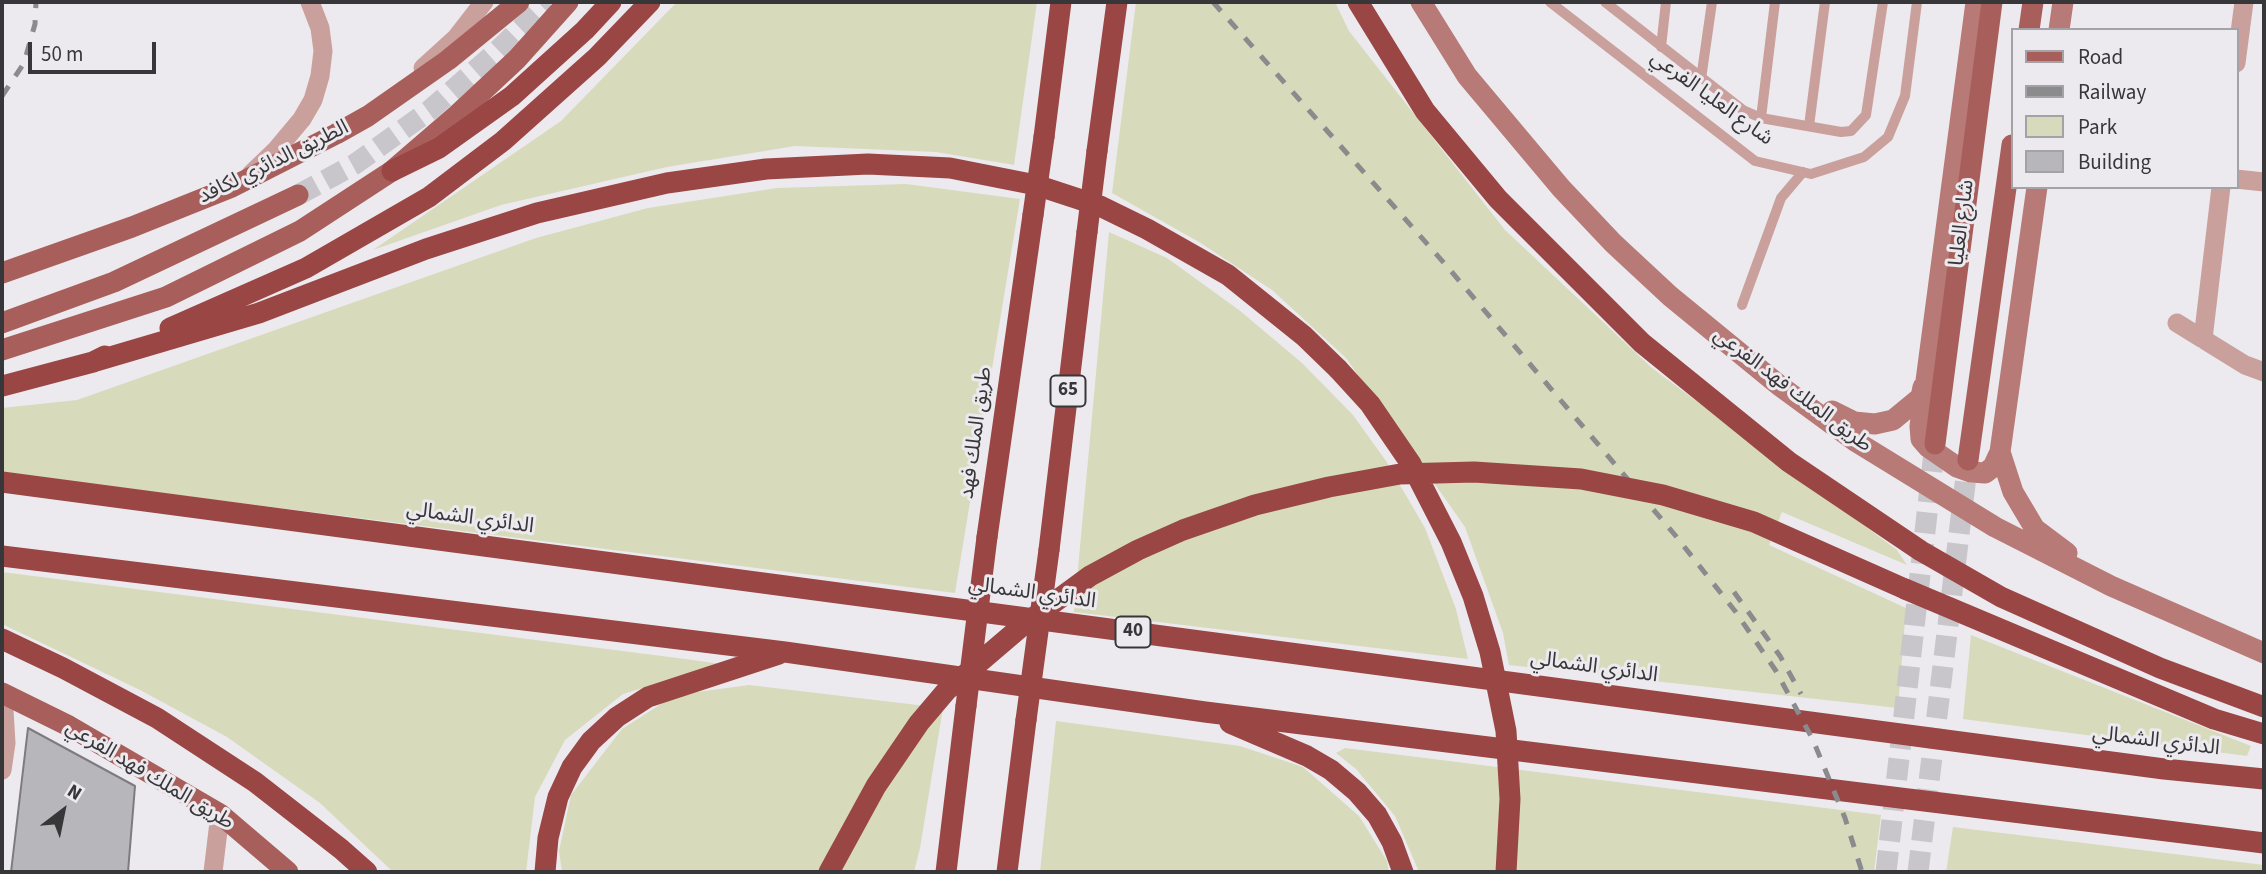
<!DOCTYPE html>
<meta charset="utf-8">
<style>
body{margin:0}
#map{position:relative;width:2266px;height:874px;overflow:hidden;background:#eceaef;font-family:"Source Sans 3",sans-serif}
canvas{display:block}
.frame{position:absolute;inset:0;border:4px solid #373638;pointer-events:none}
.legend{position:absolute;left:2011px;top:28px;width:228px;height:161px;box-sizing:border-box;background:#eceaef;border:2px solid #a4a2a6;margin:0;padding:9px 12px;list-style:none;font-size:21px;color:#373638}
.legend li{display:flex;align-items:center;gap:14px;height:35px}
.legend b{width:35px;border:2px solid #a4a2a6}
.north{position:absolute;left:28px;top:776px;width:70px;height:70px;-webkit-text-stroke:5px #eceaef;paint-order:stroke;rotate:32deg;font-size:19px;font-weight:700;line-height:28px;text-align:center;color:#373638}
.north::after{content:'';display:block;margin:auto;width:24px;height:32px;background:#373638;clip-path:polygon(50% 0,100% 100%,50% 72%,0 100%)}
.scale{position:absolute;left:28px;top:42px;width:128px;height:32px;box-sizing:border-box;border:4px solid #373638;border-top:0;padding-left:9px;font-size:21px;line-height:24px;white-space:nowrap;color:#373638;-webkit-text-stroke:5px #eceaef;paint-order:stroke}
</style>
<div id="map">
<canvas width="2266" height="874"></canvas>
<div class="frame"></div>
<ul class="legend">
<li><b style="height:9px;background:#a85f5b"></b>Road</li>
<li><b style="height:9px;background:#8b8a8d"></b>Railway</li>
<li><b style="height:19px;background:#d7dbbb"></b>Park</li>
<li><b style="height:19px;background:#b7b6ba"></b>Building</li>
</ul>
<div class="north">N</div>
<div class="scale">50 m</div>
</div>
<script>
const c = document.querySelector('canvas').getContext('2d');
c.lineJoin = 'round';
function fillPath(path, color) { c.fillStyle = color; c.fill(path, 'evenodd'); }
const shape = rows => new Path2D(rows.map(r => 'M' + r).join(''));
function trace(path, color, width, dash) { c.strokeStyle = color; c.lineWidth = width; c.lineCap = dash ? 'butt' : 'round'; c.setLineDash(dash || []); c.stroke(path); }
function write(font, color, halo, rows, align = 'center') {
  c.font = font + ' "Source Sans 3","Noto Sans Arabic",sans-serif'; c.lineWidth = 6; c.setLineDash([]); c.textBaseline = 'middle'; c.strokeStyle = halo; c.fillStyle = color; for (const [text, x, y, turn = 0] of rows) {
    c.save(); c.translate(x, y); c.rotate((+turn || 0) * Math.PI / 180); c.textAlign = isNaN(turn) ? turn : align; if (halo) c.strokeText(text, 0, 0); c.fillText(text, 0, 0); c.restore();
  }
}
const green = shape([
 [677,2,1037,2,1014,165,936,152,795,146,667,167,501,205,373,250,561,121],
 [1136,2,1335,2,1349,31,1505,230,1652,368,1897,550,1907,565,1782,512,1769,545,1906,608,1898,708,1509,665,1503,633,1465,527,1346,358,1272,290,1199,242,1112,193],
 [906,184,1020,199,955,593,2,473,2,408,77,400,536,238,648,208,777,188],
 [1109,232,1167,258,1239,310,1302,363,1353,415,1386,461,1425,528,1456,609,1468,659,1074,612],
 [2,572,693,660,721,664,623,694,565,740,535,797,526,872,393,872,320,803,227,737,140,690,2,624],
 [1971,635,2251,746,2247,756,1963,719],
 [749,685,943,708,920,848,914,872,562,872,559,851,571,795,622,729,675,695],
 [1056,721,1240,746,1303,767,1359,816,1387,861,1389,872,1040,872],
 [1345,748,1881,815,1874,872,1419,872,1395,816,1356,769,1336,753],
 [1953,827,2264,865,2264,872,1946,872]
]);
const building = shape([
 [28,728,135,786,128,872,11,872,28,728]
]);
const primaryTunnel = shape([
 [298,195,355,164,430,110,495,53,548,2],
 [1886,872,1935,444],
 [1918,872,1968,460]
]);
const lane = shape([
 [1550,2,1755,161,1811,174,1864,157,1888,137,1905,96,1917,2],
 [1605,2,1743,110,1761,118,1841,132,1851,131,1866,115,1883,2],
 [1661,47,1666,2],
 [1701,79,1712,2],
 [1761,118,1775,2],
 [1809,126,1825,2],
 [1742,305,1781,198,1803,172]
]);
const street = shape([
 [2236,63,2244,2],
 [423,68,456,38,484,2],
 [251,174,276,150,302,119,313,100,320,76,323,51,320,28,310,2],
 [2236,179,2264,182],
 [2177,323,2245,365,2264,372],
 [2203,339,2221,187],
 [2,770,6,743,3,693],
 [213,872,220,814]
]);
const secondary = shape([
 [1421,2,1467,76,1561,188,1613,243,1670,296,1780,386,1855,441,1995,527,2111,586,2264,653],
 [1976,2,1920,426,1921,439,1928,447,1957,467,1971,472,1985,473,1993,467,2000,452,2037,187],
 [2059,30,2063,2],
 [1832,411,1854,422,1875,424,1893,420,1921,397,1923,387],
 [2000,452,2013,492,2035,529,2067,553]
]);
const primary = shape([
 [2029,30,2033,2],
 [2,273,132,227,232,187,336,134,368,116,448,60,519,2],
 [2,323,114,282,298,195],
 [2,350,166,297,300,231,392,171,457,115,517,59,568,2],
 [1935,444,1992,2],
 [1968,460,2012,145],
 [2,693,69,726,220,814,288,872]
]);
const highway = shape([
 [1358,2,1425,111,1498,199,1642,343,1789,462,1921,551,2001,597,2160,668,2264,707],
 [1044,137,1061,2],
 [1097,151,1117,2],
 [392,171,439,148,512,96,585,30,611,2],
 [170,328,306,268,429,197,503,141,597,57,650,2],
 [93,362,259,313,426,249,537,213,667,183,766,169,868,164,950,168,1036,185,1100,206,1147,229,1228,275,1304,336,1338,369],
 [2,386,93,362,105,356],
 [2,482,2164,769,2264,779],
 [987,537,1033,215],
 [1049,550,1087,232],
 [2,556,785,652,1205,712,2264,843],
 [1905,589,2214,719,2264,734],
 [2,639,63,668,157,718,255,782,341,849,367,872],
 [1230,723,1307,756,1331,770,1357,792,1377,815,1392,842,1403,872],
 [545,872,548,838,558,797,572,767,591,741,617,717,648,697,779,654],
 [946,872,966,706],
 [1007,872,1026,720]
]);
const rail = shape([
 [1213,2,1445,264,1675,535,1735,611,1776,671,1813,740,1845,818,1862,872],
 [2,96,24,63,35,24,36,2],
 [1734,592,1780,656,1801,694]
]);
const highwayBridge = shape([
 [1033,215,1044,137],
 [1087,232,1097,151],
 [1338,369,1370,404,1411,464,1451,542,1473,596,1490,652,1506,731,1510,799,1506,872],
 [966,706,987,537],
 [1026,720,1049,550],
 [829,872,876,786,919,723,947,690,1022,626,1090,576,1138,550,1183,530,1255,505,1329,487,1400,474,1474,472,1581,479,1663,495,1754,522,1905,589]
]);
const shields = [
 [1068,391,35],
 [1133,632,35]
];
const shieldNames = [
 ["65",1068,391],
 ["40",1133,632]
];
const streetNames = [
 ["شارع العليا الفرعي",1711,99,36],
 ["الطريق الدائري لكافد",274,163,-26],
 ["شارع العليا",1963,223,-83],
 ["طريق الملك فهد الفرعي",1792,391,37],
 ["طريق الملك فهد",977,433,-82],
 ["الدائري الشمالي",470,519,8],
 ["الدائري الشمالي",1032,594,8],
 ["الدائري الشمالي",1594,668,8],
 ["الدائري الشمالي",2156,742,7],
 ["طريق الملك فهد الفرعي",149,776,31]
];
fillPath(green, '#d7dbbb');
fillPath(building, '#b7b6ba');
trace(building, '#7d7b80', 2);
trace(primaryTunnel, '#c8c6ca', 21, [21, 10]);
trace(lane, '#caa09c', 10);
trace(street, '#caa09c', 19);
trace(secondary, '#b77a76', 21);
trace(primary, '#a85f5b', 21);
trace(highway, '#9a4644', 21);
trace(rail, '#8b8a8d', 5, [12, 12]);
trace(highwayBridge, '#9a4644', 21);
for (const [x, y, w] of shields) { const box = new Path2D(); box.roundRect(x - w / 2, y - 15.5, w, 31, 5); c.fillStyle = '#eceaef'; c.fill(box); trace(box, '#373638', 2); }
write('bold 19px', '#373638', null, shieldNames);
write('21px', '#373638', '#eceaef', streetNames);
</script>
